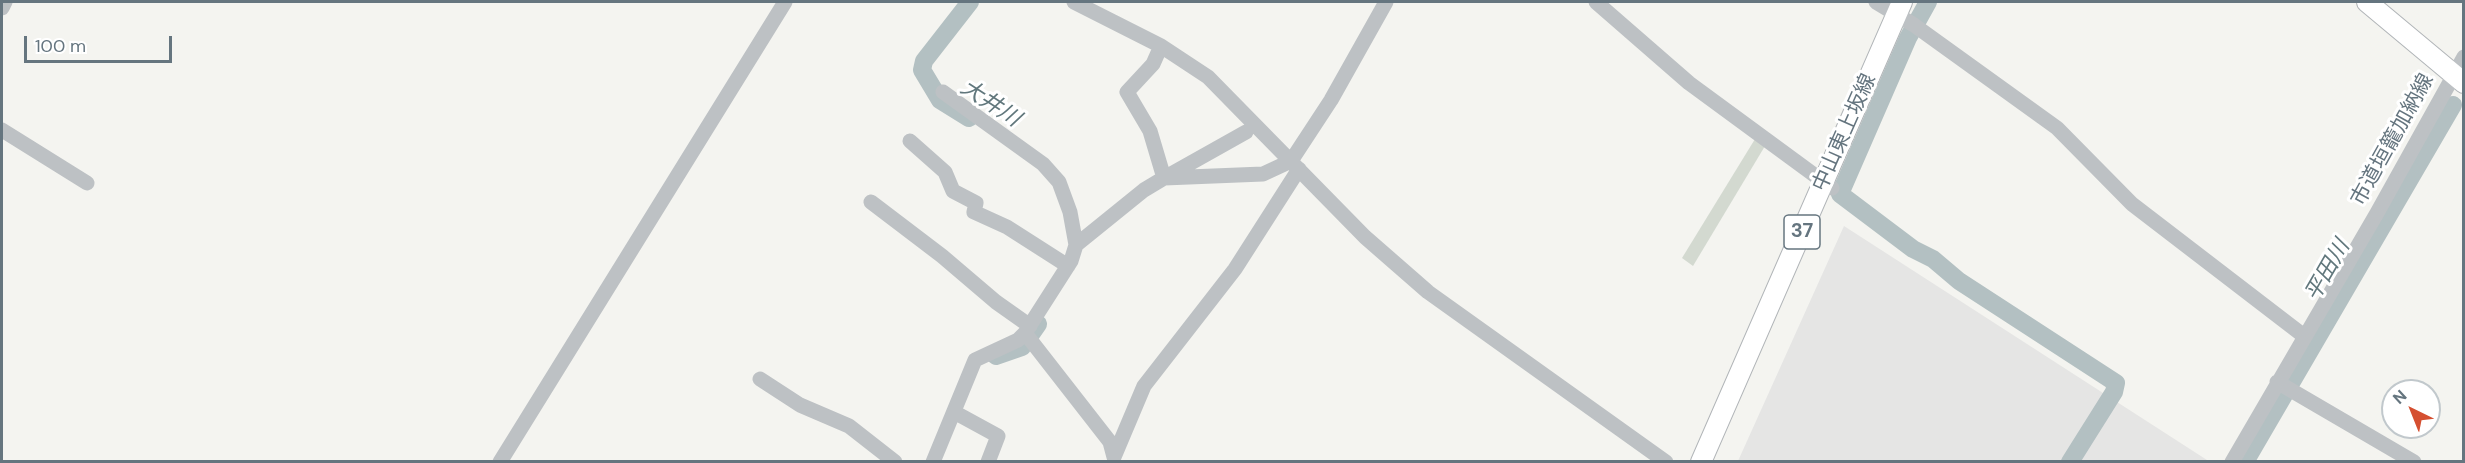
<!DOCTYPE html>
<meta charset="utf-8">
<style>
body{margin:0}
#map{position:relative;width:2465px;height:463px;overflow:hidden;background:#f4f4f0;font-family:"DM Sans",sans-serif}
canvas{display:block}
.frame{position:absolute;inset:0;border:3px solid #65757f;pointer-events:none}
.north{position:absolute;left:2381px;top:379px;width:60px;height:60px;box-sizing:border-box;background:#fff;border:2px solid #c1c8cc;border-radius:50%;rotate:317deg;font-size:16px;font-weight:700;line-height:24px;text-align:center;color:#65757f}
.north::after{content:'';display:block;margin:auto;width:21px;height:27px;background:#d54f30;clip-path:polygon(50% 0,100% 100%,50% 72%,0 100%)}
.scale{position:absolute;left:24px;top:36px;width:148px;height:27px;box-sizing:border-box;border:3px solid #65757f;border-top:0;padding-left:8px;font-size:18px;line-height:21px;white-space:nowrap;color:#65757f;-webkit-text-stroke:4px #fff;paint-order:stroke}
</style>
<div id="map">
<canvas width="2465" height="463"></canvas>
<div class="frame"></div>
<div class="north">N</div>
<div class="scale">100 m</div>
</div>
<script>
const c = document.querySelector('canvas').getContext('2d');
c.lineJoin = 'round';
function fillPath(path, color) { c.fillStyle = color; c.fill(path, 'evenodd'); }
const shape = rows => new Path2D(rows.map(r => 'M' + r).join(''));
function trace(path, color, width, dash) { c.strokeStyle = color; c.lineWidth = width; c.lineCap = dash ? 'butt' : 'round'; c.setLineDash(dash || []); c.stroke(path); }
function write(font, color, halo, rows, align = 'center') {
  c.font = font + ' "DM Sans","Noto Sans JP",sans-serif'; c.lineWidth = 6; c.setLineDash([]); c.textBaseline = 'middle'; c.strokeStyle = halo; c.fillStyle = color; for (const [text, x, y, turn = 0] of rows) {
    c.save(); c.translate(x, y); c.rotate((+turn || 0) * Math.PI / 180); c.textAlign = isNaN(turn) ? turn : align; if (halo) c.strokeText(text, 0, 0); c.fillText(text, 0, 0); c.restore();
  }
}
const built = shape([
 [1844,226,2207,460,2206,461,1738,461]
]);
const green = shape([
 [1755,139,1765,146,1693,266,1682,258]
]);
const river = shape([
 [1928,2,1908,38,1840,194,1913,249,1933,259,1959,281,2116,383,2114,392,2070,462],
 [969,118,940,100,922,70,924,61,970,2],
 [996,356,1022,347,1038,324],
 [2245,462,2453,105]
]);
const minor = shape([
 [1074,2,1161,46,1208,77,1365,237,1428,292,1666,462],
 [1596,2,1689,83,1832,188],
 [1876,2,1914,25,2057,128,2132,204,2304,336],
 [2,8,5,2],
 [1161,46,1153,64,1127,92,1150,131,1164,178,1246,132],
 [943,92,1043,164,1059,182,1070,212,1076,245],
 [2,130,87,183],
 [910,141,945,172,953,191,976,203,974,212,1007,227,1068,266],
 [871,202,942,256,996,302,1030,326],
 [1025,333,1110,442,1114,457],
 [760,379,800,405,849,426,895,462],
 [2277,382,2414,462],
 [954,412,998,436,988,462],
 [1114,457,1144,386,1235,269,1299,169],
 [500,462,785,2],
 [933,462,975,360,1018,340,1025,333,1071,261,1076,245,1144,190,1164,178,1263,174,1291,161,1331,100,1386,2],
 [2232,462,2377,213,2464,57]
]);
const major = shape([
 [2367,2,2464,83],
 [1701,462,1902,2]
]);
const shields = [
 [1802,232,36]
];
const shieldNames = [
 ["37",1802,232]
];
const streetNames = [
 ["中山東上坂線",1845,133,-66],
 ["市道垣籠加納線",2393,140,-61]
];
const waterNames = [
 ["大井川",990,104,33],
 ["平田川",2328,271,-60]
];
fillPath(built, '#e5e5e4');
fillPath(green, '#d3d9d0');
trace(river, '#b3c0c2', 18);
trace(major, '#b1b5b8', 22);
trace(minor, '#bdc1c4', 15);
trace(major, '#fff', 20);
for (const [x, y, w] of shields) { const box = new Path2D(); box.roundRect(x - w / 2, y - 17, w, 34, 4.5); c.fillStyle = '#fff'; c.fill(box); trace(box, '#65757f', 1.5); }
write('bold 20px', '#65757f', null, shieldNames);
write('21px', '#65757f', '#fff', streetNames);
write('italic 22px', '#61777c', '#fff', waterNames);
</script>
